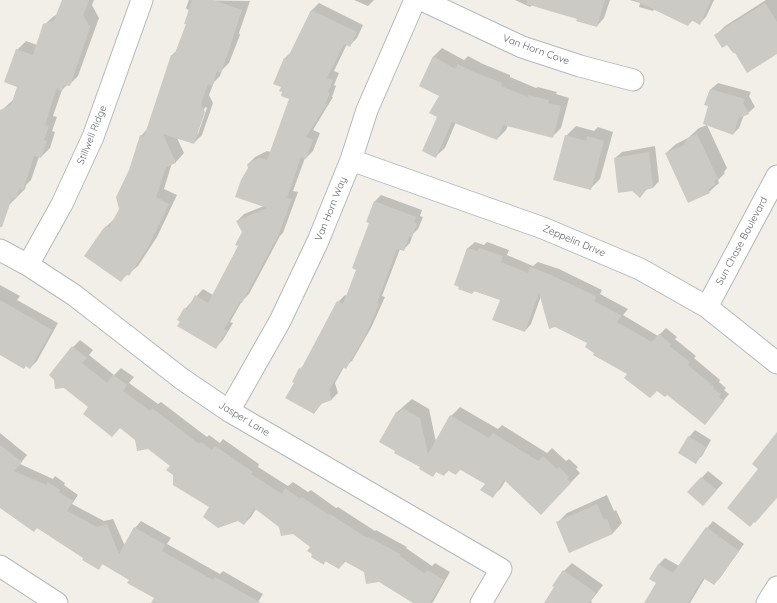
<!DOCTYPE html>
<style>
body{margin:0}
canvas{display:block;background:#f1efe8}
</style>
<canvas width="777" height="603"></canvas>
<script>
const c = document.querySelector('canvas').getContext('2d');
c.lineJoin = 'round';
function fillPath(path, color) { c.fillStyle = color; c.fill(path, 'evenodd'); }
const shape = rows => new Path2D(rows.map(r => 'M' + r).join(''));
function trace(path, color, width, dash) { c.strokeStyle = color; c.lineWidth = width; c.lineCap = dash ? 'butt' : 'round'; c.setLineDash(dash || []); c.stroke(path); }
function write(font, color, halo, rows, align = 'center') {
  c.font = font + ' Quicksand,sans-serif'; c.lineWidth = 3; c.setLineDash([]); c.textBaseline = 'middle'; c.strokeStyle = halo; c.fillStyle = color; for (const [text, x, y, turn = 0] of rows) {
    c.save(); c.translate(x, y); c.rotate((+turn || 0) * Math.PI / 180); c.textAlign = isNaN(turn) ? turn : align; if (halo) c.strokeText(text, 0, 0); c.fillText(text, 0, 0); c.restore();
  }
}
const shadow = shape([
 [63,0,94,0,92,5,99,18,78,76,69,85,67,85,62,90,53,116,57,117,52,131,55,132,50,148,41,157,39,157,31,180,26,185,25,189,10,204,0,200,0,116,2,110,13,100,18,86,17,50,26,41,37,45,44,25,54,16,58,14],
 [189,0,250,1,239,33,240,35,229,63,222,70,220,76,214,82,209,95,213,103,202,135,194,143,177,138,184,153,176,162,172,163,164,189,177,195,157,237,138,266,121,280,104,229,115,218,120,210,141,136,148,128,172,55,176,51,187,24,190,9,188,10,186,8],
 [205,107,207,108,198,134,196,134],
 [354,0,374,0,368,6],
 [515,0,610,0,604,18,597,26,578,18,533,4,530,7],
 [630,0,714,0,706,17,700,23,693,20,688,25,655,9,653,11,639,7,640,3],
 [766,0,777,0,777,53,727,43,715,36,725,26],
 [319,3,363,25,357,38,350,45,347,44,334,71,339,73,334,85,336,86,332,97,333,97,313,130,320,133,313,151,306,158,305,158,293,191,298,192,283,233,280,236,249,294,242,301,230,322,233,323,223,340,216,347,181,321,185,309,203,289,213,295,239,245,243,232,237,221,244,214,264,206,248,164,255,157,267,151,271,152,290,99,282,87,285,58,292,51,312,10],
 [442,48,464,60,468,56,483,64,510,75,510,77,536,88,538,87,557,92,556,94,569,98,561,128,552,137,508,125,506,130,497,139,456,122,445,148,436,156,440,96,433,57],
 [718,83,751,92,749,96,755,107,748,113,744,115,739,128,733,134,709,106,705,104,711,89],
 [707,125,727,168,724,172,725,173,718,180,719,183,709,192,666,153,676,144,688,138,699,128],
 [576,126,594,131,598,127,613,132,600,179,590,189,566,136],
 [655,146,659,181,653,188,648,188,640,197,615,158,622,152],
 [381,195,422,210,420,216,423,217,418,229,413,234,410,243,403,250,400,249,382,296,385,297,371,328,352,361,344,367,335,383,338,393,331,400,323,402,314,413,295,383,300,369,304,365,338,302,345,295,347,296,358,269,374,202],
 [475,242,484,245,487,242,509,250,507,255,533,266,538,262,559,269,602,290,600,294,628,309,623,315,658,336,666,328,677,337,675,339,696,356,694,358,720,380,719,382,726,388,724,390,729,394,705,423,667,394,629,373,595,353,589,342,541,296,531,324,525,331,501,300,475,291,472,293,456,284,468,248],
 [0,285,20,296,17,300,58,323,37,361,30,368,0,347],
 [80,340,93,350,89,355,114,375,121,368,134,377,129,383,158,404,161,402,207,437,209,435,220,443,223,439,259,464,258,467,288,486,293,482,308,492,311,490,336,508,338,507,375,531,376,530,407,547,406,548,432,566,435,563,450,572,433,602,432,603,416,603,346,561,339,568,326,561,323,563,314,554,311,547,294,533,280,526,256,509,251,517,244,524,211,506,174,474,171,465,136,439,90,407,73,347],
 [412,399,429,409,436,442,451,416,460,407,498,429,502,425,547,453,552,448,566,461,569,459,578,467,576,469,580,473,550,504,506,480,501,488,492,497,486,483,461,469,456,474,449,470,444,475,437,471,433,476,422,466,381,442,397,412],
 [695,430,711,440,702,456,695,462,689,437],
 [0,433,27,455,20,464,53,479,55,476,65,483,64,485,78,495,72,504,104,521,113,519,125,546,135,528,141,521,171,538,167,544,220,574,223,571,263,594,258,602,260,603,163,603,130,579,103,564,98,568,85,557,0,503],
 [708,471,723,483,709,498,689,492],
 [607,495,614,511,616,510,622,523,613,533,569,552,557,523,567,513],
 [713,521,744,544,720,578,714,584,705,578,690,603,645,603,658,583,651,578,659,564,665,558,679,566,707,528],
 [572,563,603,585,591,601,592,603,548,603,564,571]
]);
const building = shape([
 [62,0,89,0,83,15,90,27,70,86,64,85,62,91,56,89,45,125,49,126,44,140,47,141,41,158,34,156,23,190,19,189,16,199,12,198,2,227,0,227,0,110,11,105,17,87,4,82,16,49,33,55,43,24,54,20],
 [192,0,213,0,242,10,231,43,231,44,221,73,217,71,212,86,208,84,201,104,205,112,194,144,163,134,176,163,166,167,156,197,169,204,148,247,129,276,127,274,121,282,84,256,103,229,106,226,109,228,119,209,116,197,129,170,140,135,144,137,171,55,174,56,186,24,184,24],
 [527,0,605,0,597,27,576,21,577,19,526,4],
 [634,0,711,0,700,25,691,20,688,26],
 [765,3,777,22,777,54,747,73,735,53,733,53,727,45,722,48,714,35],
 [311,10,357,32,350,47,344,44,327,78,333,80,328,92,330,93,325,104,327,104,306,137,313,140,306,159,301,157,287,198,292,199,276,241,275,241,242,303,240,302,224,329,227,331,216,349,177,326,180,322,177,320,184,308,187,310,195,295,208,303,238,246,235,245,242,232,236,221,267,208,235,197,241,180,248,168,247,164,259,158,267,160,289,99,281,96,282,92,279,91,281,87,273,84,284,58,287,59],
 [433,56,455,69,458,64,474,72,502,83,501,86,528,97,528,95,549,100,548,103,561,106,553,138,503,125,497,140,452,122,436,158,422,151,437,117,429,113,439,96,419,86],
 [710,89,745,99,743,103,749,114,739,118,733,135,703,124,708,106,704,105],
 [697,134,718,179,714,181,716,184,708,189,710,193,688,203,665,153,684,145,688,138],
 [565,135,586,141,587,136,604,141,591,190,553,180],
 [649,152,653,188,646,190,640,198,632,191,618,193,614,158],
 [374,201,416,217,414,222,417,224,412,237,409,236,404,251,397,249,377,303,379,304,365,336,346,369,343,367,329,390,332,400,321,404,314,414,285,398,294,383,292,382,299,368,301,369,337,301,343,304,356,270,352,268,369,223,366,222],
 [467,248,478,251,479,248,503,256,501,262,528,273,530,267,551,275,596,296,594,301,622,316,617,322,652,342,659,334,671,344,669,346,690,362,688,365,714,387,713,389,721,394,719,397,724,401,705,425,667,395,665,397,657,391,650,398,624,378,627,374,593,355,594,353,585,347,587,343,555,327,549,329,539,293,525,332,492,320,500,300,474,291,472,294,458,289,459,287,454,285],
 [0,300,52,330,30,369,26,366,24,369,0,355],
 [72,346,87,358,82,363,107,383,113,375,127,385,123,391,150,411,152,408,199,444,201,442,212,450,215,446,253,472,251,474,282,494,285,488,300,499,302,497,329,515,330,514,367,538,368,537,400,554,400,556,425,574,427,570,444,580,430,603,413,603,379,582,366,584,364,572,344,561,339,569,325,561,324,565,311,557,312,554,307,551,310,547,293,534,281,536,279,527,254,508,244,525,238,521,218,528,203,517,209,507,173,485,173,475,166,470,170,466,148,449,137,451,135,440,120,428,112,437,83,414,88,407,64,388,55,389,54,380,49,375],
 [402,408,420,418,428,454,450,415,489,438,493,433,538,461,543,456,557,469,559,467,569,477,567,479,571,483,541,515,504,480,493,498,480,490,485,484,459,469,456,475,447,470,444,476,436,472,433,477,419,469,420,467,394,453,395,451,379,442,396,412,399,413],
 [777,432,777,498,755,523,754,522,750,527,727,508,758,469,752,464],
 [688,436,706,447,696,464,678,453],
 [0,445,22,462,14,471,46,485,48,482,60,490,59,492,73,501,67,511,97,527,107,524,119,554,134,527,165,545,162,551,213,580,215,577,261,603,151,603,154,598,127,583,129,580,102,564,99,570,82,560,83,558,37,528,34,532,0,508],
 [701,477,717,490,703,506,687,492],
 [597,504,604,520,607,519,613,534,569,553,556,522],
 [706,527,739,551,714,585,703,578,688,603,644,603,656,583,649,579,658,564,673,573],
 [563,570,596,593,589,603,544,603,554,587,552,586]
]);
const street = shape([
 [422,0,522,47,580,66,633,80],
 [351,160,543,228,640,269,707,307,777,363],
 [0,250,28,265,74,295,182,379,229,411,501,569,481,603],
 [28,265,62,204,93,137,142,0],
 [707,307,777,176],
 [229,411,280,321,318,241,351,160,367,110,415,0],
 [0,566,57,603],
 [767,603,777,587]
]);
const streetNames = [
 ["Van Horn Cove",536,50,20],
 ["Stillwell Ridge",92,135,-68],
 ["Van Horn Way",331,209,-68],
 ["Zeppelin Drive",574,241,23],
 ["Sun Chase Boulevard",742,241,-62],
 ["Jasper Lane",244,419,31]
];
fillPath(shadow, '#0003');
fillPath(building, '#cccac5');
trace(street, '#b5b8bc', 23);
trace(street, '#fff', 21);
write('10px', '#5f6368', '#fff', streetNames);
</script>
